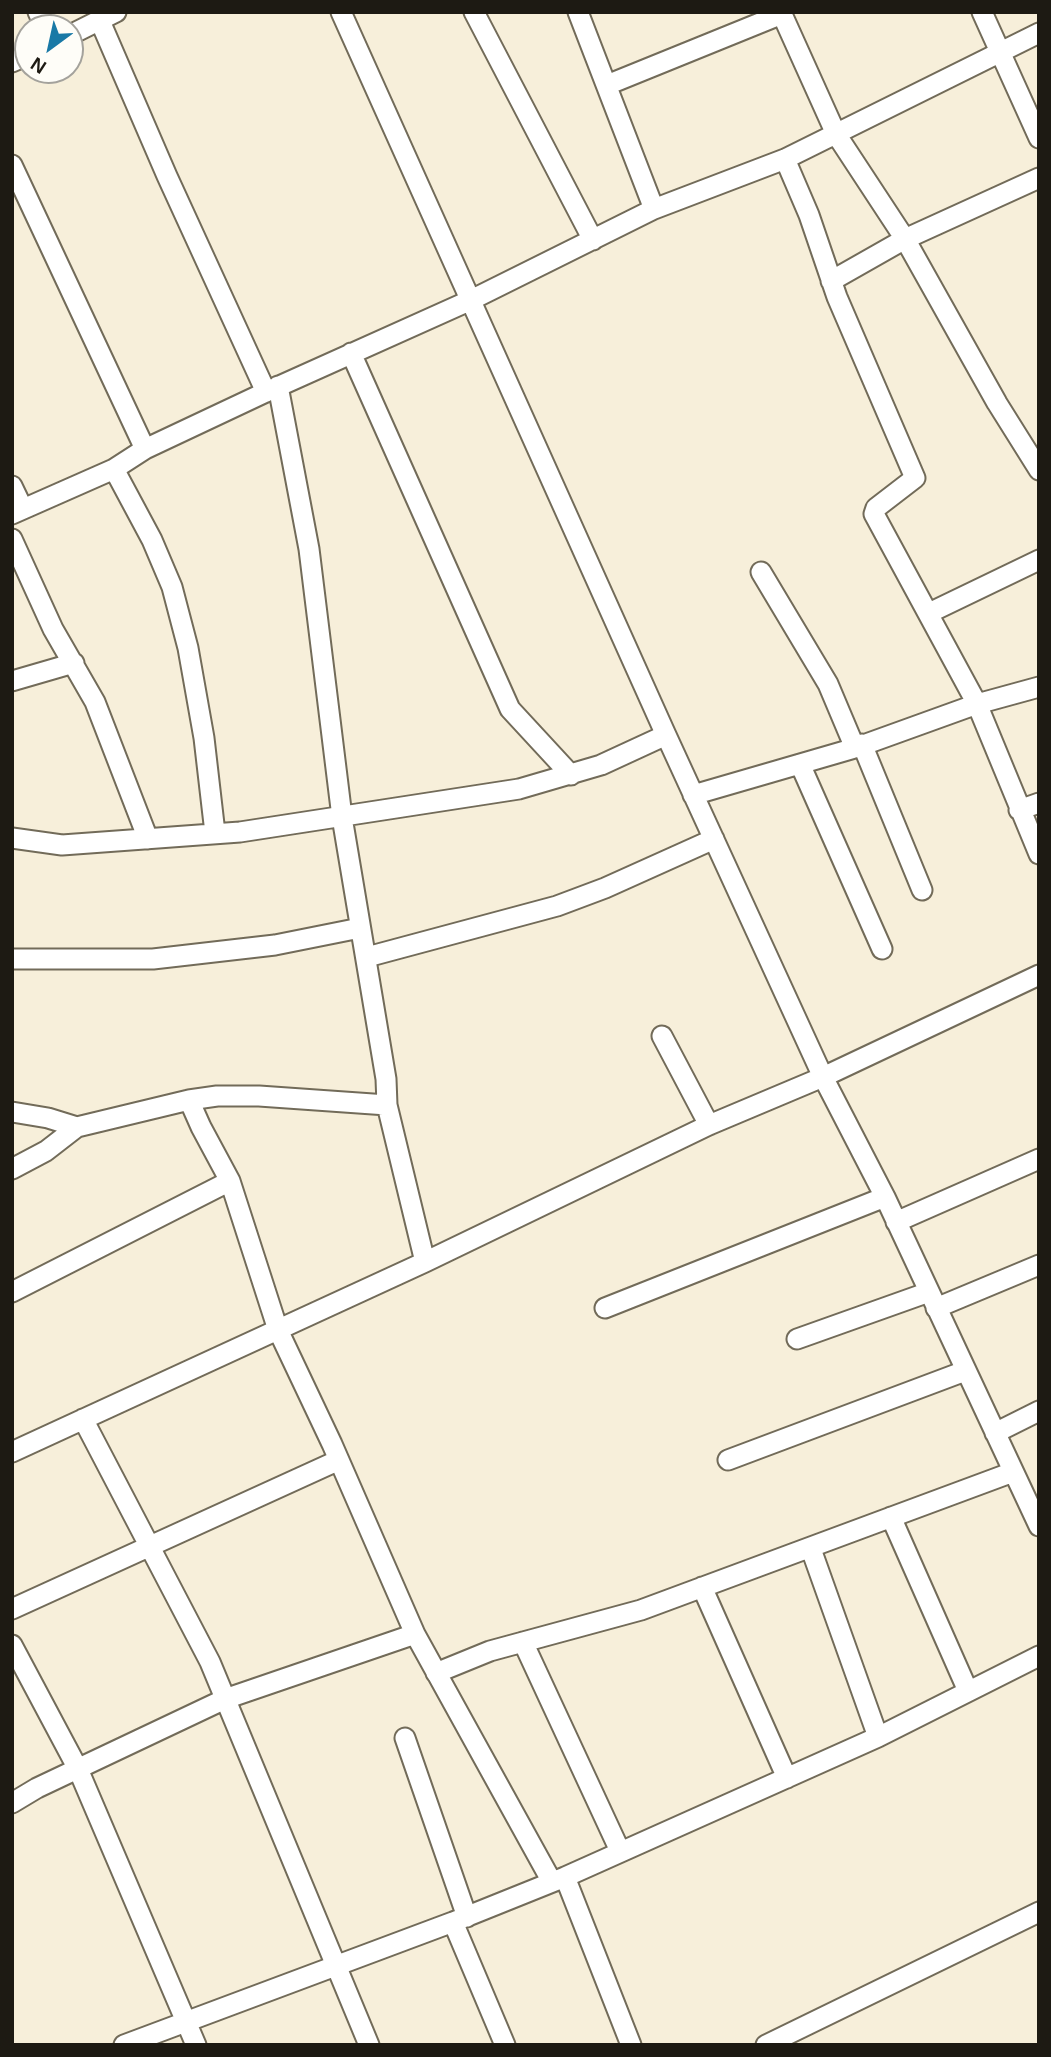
<!DOCTYPE html>
<style>
body{margin:0}
#map{position:relative;width:1051px;height:2057px;overflow:hidden;background:#f7efda;font-family:Helvetica,sans-serif}
canvas{display:block}
.frame{position:absolute;inset:0;border:14px solid #1d1a13;pointer-events:none}
.north{position:absolute;left:14px;top:14px;width:70px;height:70px;box-sizing:border-box;background:#fefdf8;border:2px solid #a4a29c;border-radius:50%;rotate:213deg;font-size:19px;font-weight:700;line-height:28px;text-align:center;color:#1d1a13}
.north::after{content:'';display:block;margin:auto;width:24px;height:32px;background:#1979a6;clip-path:polygon(50% 0,100% 100%,50% 72%,0 100%)}
</style>
<div id="map">
<canvas width="1051" height="2057"></canvas>
<div class="frame"></div>
<div class="north">N</div>
</div>
<script>
const c = document.querySelector('canvas').getContext('2d');
c.lineJoin = 'round';
const shape = rows => new Path2D(rows.map(r => 'M' + r).join(''));
function trace(path, color, width, dash) { c.strokeStyle = color; c.lineWidth = width; c.lineCap = dash ? 'butt' : 'round'; c.setLineDash(dash || []); c.stroke(path); }
const street = shape([
 [38,12,45,28],
 [341,12,666,735,823,1077,885,1197,1039,1526],
 [474,12,593,240],
 [578,12,654,209],
 [781,12,836,134,905,239,997,403,1039,470],
 [982,12,1039,138],
 [100,21,167,176,266,392],
 [70,35,116,12],
 [12,62,28,55],
 [607,85,782,14],
 [12,165,145,449],
 [831,281,905,239,1039,178],
 [351,353,510,709,571,775],
 [278,386,309,549,342,817,386,1079,387,1105,425,1262],
 [114,469,152,540,172,587,188,648,204,738,215,833],
 [12,486,23,509],
 [12,514,114,469,145,449,266,392,471,300,654,209,785,159,1039,33],
 [12,539,53,629,95,702,148,839],
 [761,572,828,684,855,748],
 [929,613,1039,560],
 [12,681,74,663],
 [1039,687,977,704,1039,854],
 [862,744,922,890],
 [800,764,882,949],
 [693,795,855,748,977,704,874,514,876,508,915,478,837,297,809,215,785,159],
 [1019,810,1039,803],
 [12,838,62,845,240,832,519,789,601,765,666,735],
 [367,957,557,906,605,888,714,839],
 [12,959,153,959,275,945,360,928],
 [662,1036,709,1125],
 [189,1100,217,1096,259,1096,387,1105],
 [12,1112,48,1118,77,1127],
 [12,1169,46,1151,77,1127,189,1100,201,1127,230,1181,278,1330,332,1444,415,1634,552,1882],
 [896,1222,1039,1159],
 [12,1292,230,1181],
 [605,1308,885,1197],
 [936,1308,1039,1265],
 [797,1339,929,1292],
 [83,1419,210,1662,369,2045],
 [995,1433,1039,1411],
 [12,1452,425,1262,709,1125,823,1077,1039,975],
 [728,1460,965,1371],
 [891,1517,968,1691],
 [811,1549,878,1737],
 [702,1587,787,1778],
 [12,1609,339,1460],
 [523,1642,620,1851],
 [12,1645,78,1769,196,2045],
 [436,1673,490,1651,641,1610,1013,1472],
 [405,1738,467,1917],
 [12,1803,37,1788,225,1699,415,1634],
 [565,1877,631,2045],
 [453,1922,505,2045],
 [124,2045,453,1922,565,1877,878,1737,1039,1656],
 [766,2045,1039,1912]
]);
trace(street, '#726b59', 23);
trace(street, '#fff', 19);
</script>
